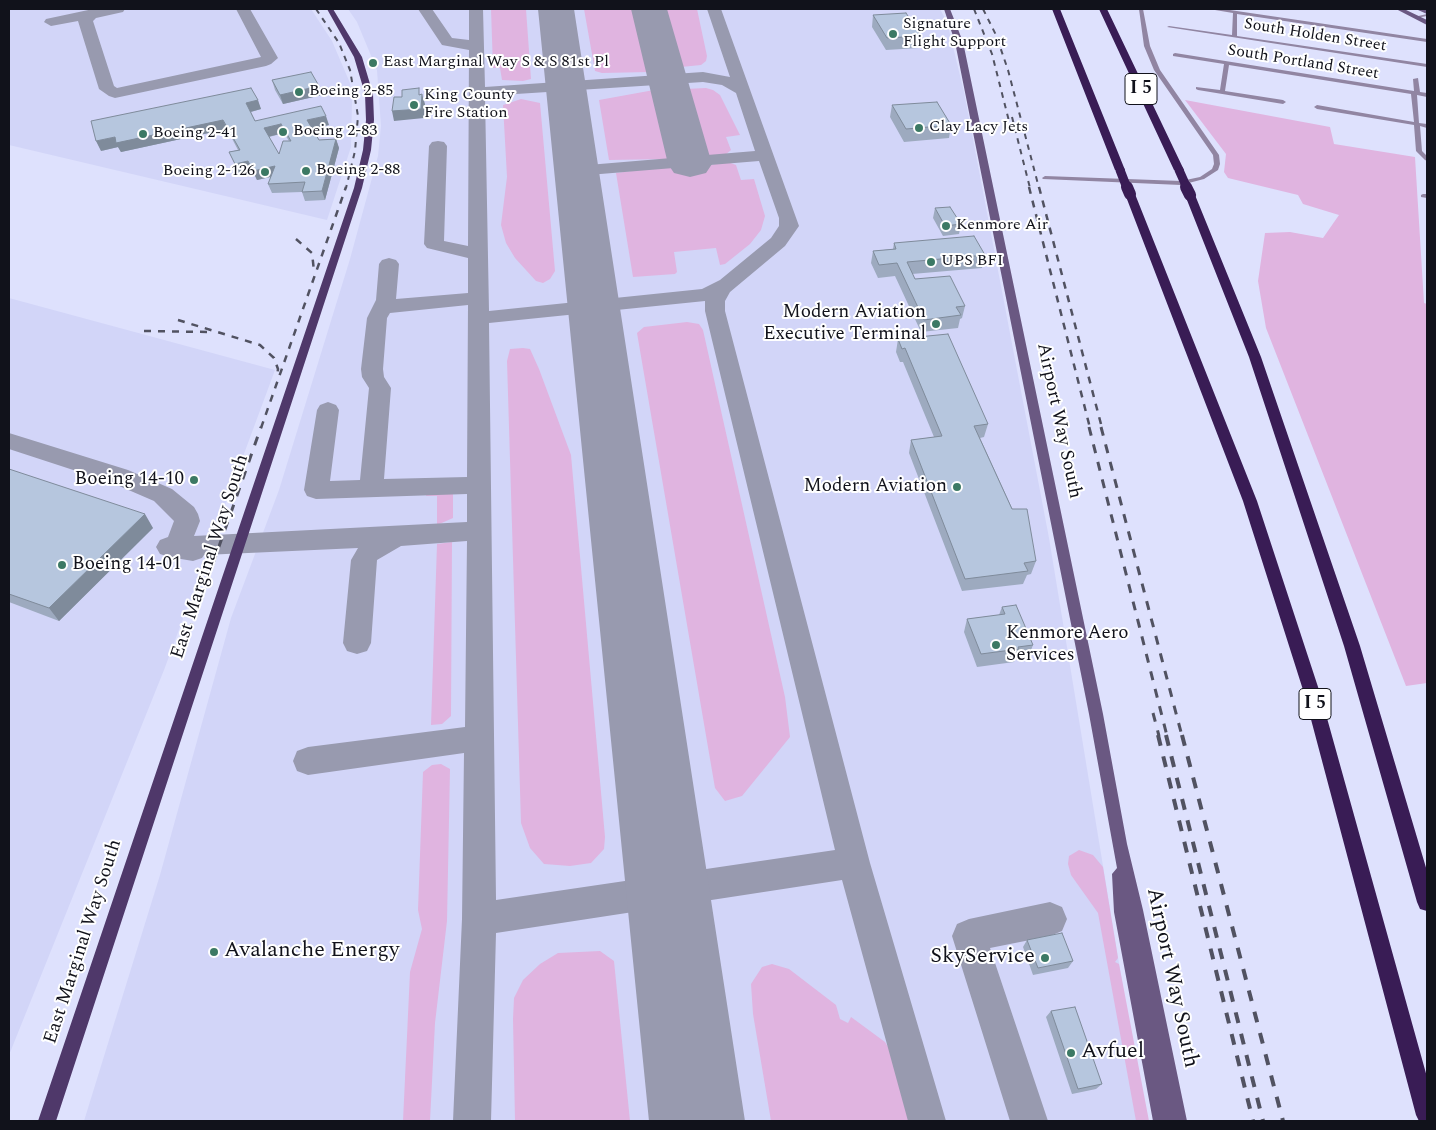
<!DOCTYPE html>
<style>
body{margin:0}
#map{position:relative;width:1436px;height:1130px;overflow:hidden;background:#dee1fd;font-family:Spectral,serif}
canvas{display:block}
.frame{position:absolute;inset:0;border:10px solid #11121b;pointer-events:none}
</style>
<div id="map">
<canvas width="1436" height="1130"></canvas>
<div class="frame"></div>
</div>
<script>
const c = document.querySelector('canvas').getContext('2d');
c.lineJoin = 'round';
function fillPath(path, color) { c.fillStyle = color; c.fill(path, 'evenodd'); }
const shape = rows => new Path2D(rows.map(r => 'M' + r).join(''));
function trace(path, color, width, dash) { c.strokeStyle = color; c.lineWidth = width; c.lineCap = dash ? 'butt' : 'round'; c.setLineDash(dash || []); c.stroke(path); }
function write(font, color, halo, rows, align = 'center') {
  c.font = font + ' Spectral,serif'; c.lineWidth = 4; c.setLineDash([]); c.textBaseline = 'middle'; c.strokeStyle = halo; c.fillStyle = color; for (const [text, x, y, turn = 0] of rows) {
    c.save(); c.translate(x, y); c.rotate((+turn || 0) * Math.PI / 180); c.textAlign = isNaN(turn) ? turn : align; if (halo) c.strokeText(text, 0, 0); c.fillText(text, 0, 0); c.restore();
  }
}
const built = shape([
 [9,9,311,9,332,41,350,83,352,101,351,147,327,220,9,145],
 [348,9,940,9,947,22,964,92,1049,538,1145,1121,84,1121,160,875,231,618,279,490,350,259,378,156,381,126,377,70,357,22],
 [9,298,275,370,164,670,9,1055]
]);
const green = shape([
 [491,9,526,9,531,79,523,81,502,80,500,68,493,68],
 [584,9,633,9,649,72,602,73,595,71],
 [663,9,697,9,707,56,706,61,701,65,681,67],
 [706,88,713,90,720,95,740,135,726,137,731,150,725,155,706,156,702,152,685,89],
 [654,90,669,154,668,159,609,160,599,100],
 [521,99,540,103,555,271,550,279,543,283,536,281,515,258,506,243,501,225,507,177,503,105],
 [1185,100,1330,127,1334,144,1415,157,1424,303,1427,304,1427,683,1406,686,1266,328,1258,281,1265,233,1290,232,1323,238,1339,215,1303,204,1298,195,1228,178,1224,172,1226,154],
 [725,161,736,165,741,180,754,179,765,216,761,230,750,244,725,264,720,265,716,248,674,252,677,272,675,274,633,277,616,173,670,166,671,168,712,165],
 [687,322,699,324,703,330,785,697,790,737,742,796,725,801,715,788,637,333,644,327],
 [523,348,530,349,539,369,571,455,605,837,604,849,591,863,570,866,544,864,530,848,521,823,507,361,510,349],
 [446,491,453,494,453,518,437,525,437,496,426,496,427,492],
 [452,542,451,716,442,724,431,725,437,544],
 [441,764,450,769,447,921,435,1023,430,1121,403,1121,410,972,422,929,418,910,423,772,432,765],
 [1079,850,1093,855,1103,867,1118,958,1115,962,1119,964,1149,1121,1136,1121,1098,913,1071,875,1068,864,1069,856],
 [600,951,614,961,630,1121,515,1121,513,1019,514,998,523,980,540,964,558,953],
 [772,964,789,969,836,1005,840,1019,848,1023,851,1017,885,1042,901,1068,914,1121,771,1121,753,1014,751,984,762,967]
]);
const taxiway = shape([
 [93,9,125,9,123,12,96,18,93,21,114,86,117,88,261,57,236,9,250,9,278,58,271,64,266,66,115,98,109,96,99,89,78,21,51,26,44,22,46,19,93,9],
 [418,9,432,9,452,38,469,40,469,9,483,9,485,87,703,72,730,77,707,9,721,9,799,226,785,246,730,292,725,301,725,311,870,863,946,1121,908,1121,842,880,496,933,491,1121,453,1121,462,919,464,753,308,775,297,771,293,761,297,751,308,747,465,727,467,541,401,546,377,560,371,643,367,651,357,654,347,651,343,643,351,560,358,548,204,555,202,558,193,561,169,557,160,554,156,547,160,540,168,537,174,521,154,501,110,482,9,449,9,433,128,470,172,489,194,507,198,514,200,521,194,536,467,522,467,494,316,499,307,496,304,490,317,410,320,405,328,402,336,405,339,410,330,481,360,480,369,388,362,377,361,369,367,318,376,300,379,264,382,260,389,258,396,260,399,264,396,299,468,293,468,258,427,248,424,244,429,146,432,142,438,141,444,142,447,146,444,241,468,246,469,50,442,45,418,9],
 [703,82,722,85,736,93,755,151,576,166,570,167,567,171,570,175,576,176,759,161,779,218,779,226,771,238,720,280,702,289,489,311,485,96,703,82],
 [705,301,705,311,835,850,496,900,489,323,705,301],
 [468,305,467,477,384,479,391,388,384,377,383,369,387,318,390,313,468,305],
 [1050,902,1062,907,1067,919,1062,931,1050,936,990,948,1048,1121,1010,1121,952,936,957,924,969,919,1050,902]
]);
const runway = shape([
 [538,9,574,9,745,1121,649,1121,538,9],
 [631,9,667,9,712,164,706,173,690,177,674,173,668,164,631,9]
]);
const street = shape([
 [1139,9,1143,9,1150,46,1160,70,1219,155,1220,164,1218,170,1204,179,1181,185,1043,179,1042,178,1045,176,1181,181,1200,177,1212,169,1214,164,1213,155,1154,70,1144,46,1139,9],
 [1213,9,1223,9,1427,39,1427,42,1237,14,1237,36,1427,64,1427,67,1167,27,1169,26,1232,35,1233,13,1215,10,1213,9],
 [1427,14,1427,16,1416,18,1414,17,1427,14],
 [1175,53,1414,91,1413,79,1418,78,1420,92,1427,93,1427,97,1417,95,1419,123,1427,124,1427,128,1420,126,1422,151,1427,156,1427,161,1425,160,1416,151,1414,125,1317,109,1314,107,1317,105,1414,122,1411,94,1229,65,1225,91,1283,100,1286,102,1283,104,1198,90,1196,89,1196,87,1220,90,1224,64,1173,56,1173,54,1175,53],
 [1423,194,1427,194,1427,198,1421,197,1421,195,1423,194]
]);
const secondary = shape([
 [944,9,950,9,963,42,1103,714,1127,844,1143,910,1187,1121,1153,1121,1114,912,1112,874,1117,868,1089,714,955,42,944,9],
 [1396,9,1404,9,1427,20,1427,25,1396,9],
 [1417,9,1427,10,1427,14,1418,10,1417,9]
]);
const primary = shape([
 [327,9,333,9,362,57,373,94,374,120,371,150,362,188,56,1121,38,1121,354,188,363,150,366,120,365,94,354,57,327,9]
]);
const highway = shape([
 [1052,9,1060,9,1125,170,1124,172,1115,170,1052,9],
 [1099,9,1107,9,1184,170,1183,172,1174,170,1099,9],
 [1130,191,1135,194,1257,501,1320,693,1427,1077,1427,1121,1419,1121,1416,1115,1304,693,1243,501,1125,194,1130,191],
 [1190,192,1195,195,1261,357,1360,646,1427,871,1427,911,1420,909,1417,902,1344,646,1249,357,1185,195,1190,192]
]);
const railFar3 = shape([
 [316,9,339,43,350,70,358,116,355,151,346,188],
 [974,9,992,54,1010,125],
 [983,9,996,35,1008,70,1039,188],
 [1012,117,1030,188]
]);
const railFar2 = shape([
 [1029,187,1090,428],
 [1039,187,1102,428],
 [296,239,312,253,314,271],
 [178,320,260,345,274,358,278,369,277,377],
 [144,331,209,332],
 [261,428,346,187]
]);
const railFar1 = shape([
 [1089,427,1167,736],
 [1101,427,1182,736],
 [183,649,261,427],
 [1153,713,1159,736]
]);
const rail = shape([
 [1158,735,1253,1121],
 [1166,735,1263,1121],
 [1182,735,1283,1121]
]);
const highwayBridgeFar1 = shape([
 [1120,170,1127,188],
 [1179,170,1187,188]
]);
const highwayBridge = shape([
 [1127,187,1130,194],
 [1186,187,1190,195]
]);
const wall = shape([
 [873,15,921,36,919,48,886,50,872,27],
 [272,80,322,95,283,104,275,90],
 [251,88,261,109,251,112,255,121,329,125,313,129,319,140,336,139,339,148,325,200,305,201,302,192,272,193,268,184,271,177,257,180,252,170,239,173,229,152,238,150,227,129,121,152,118,147,101,151],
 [284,133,289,141,279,154,269,137],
 [892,105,951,125,949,138,904,142,890,117],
 [935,208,961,224,959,234,943,236,933,218],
 [894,243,985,255,982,268,912,274,915,279,965,306,962,318,960,319,958,328,921,332,895,276,878,278,871,263,873,251,893,249],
 [898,339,988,424,984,437,980,438,1036,561,1031,574,1027,575,1023,584,962,591,909,453,911,440,934,437,903,362,900,362,896,352],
 [9,469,153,528,59,621,9,602],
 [1002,607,1033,645,1028,658,1015,659,1014,662,977,667,964,632,967,619,999,615],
 [1027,940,1073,961,1068,968,1033,975,1023,947],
 [1051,1011,1102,1084,1096,1089,1072,1094,1046,1017]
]);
const shadedWall = shape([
 [319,86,322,95,283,104,280,95],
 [422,94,425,104,424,118,394,121,392,111],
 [258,100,261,109,250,112,246,103],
 [326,116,329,125,310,129,307,120],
 [223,120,227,129,121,152,118,147,101,151,96,141,115,137],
 [281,124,284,133,267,137,264,128],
 [336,139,339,148,325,200,322,191],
 [248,161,252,170,239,173,235,164],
 [275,166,278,175,257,180,253,171],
 [145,514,153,528,59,621,49,608]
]);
const building = shape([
 [906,13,921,36,887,38,873,15,906,13],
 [311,72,319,86,280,95,272,80,311,72],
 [251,88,258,100,246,103,255,121,321,106,326,116,307,120,319,140,336,139,322,191,302,192,305,182,268,184,275,166,253,171,248,161,235,164,229,152,240,150,223,120,116,143,115,137,96,141,91,121,251,88],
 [281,124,291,141,283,141,279,154,264,128,281,124],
 [419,88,419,95,422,94,421,109,392,111,394,97,402,97,402,90,419,88],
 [937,102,951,125,906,129,892,105,937,102],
 [950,207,961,224,945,226,935,208,950,207],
 [974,236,985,255,907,262,915,279,950,276,965,306,956,307,961,315,924,320,897,263,879,265,873,251,896,249,894,243,974,236],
 [948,334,988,424,974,426,1012,509,1027,509,1036,561,1024,563,1028,571,965,579,911,440,942,436,905,348,902,349,898,339,948,334],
 [9,469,145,514,49,608,9,594,9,469],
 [1016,605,1033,645,1018,647,1019,649,981,654,967,619,1005,614,1002,607,1016,605],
 [1062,933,1073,961,1038,968,1027,940,1062,933],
 [1075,1007,1102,1084,1078,1089,1051,1011,1075,1007]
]);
const markers = [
 [893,34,5,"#3c7964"],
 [373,63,5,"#3c7964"],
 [299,92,5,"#3c7964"],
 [414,105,5,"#3c7964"],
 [919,128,5,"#3c7964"],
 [283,132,5,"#3c7964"],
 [143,134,5,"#3c7964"],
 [306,171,5,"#3c7964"],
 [265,172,5,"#3c7964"],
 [946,226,5,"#3c7964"],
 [931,262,5,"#3c7964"],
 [936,324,5,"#3c7964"],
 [194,480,5,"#3c7964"],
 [957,487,5,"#3c7964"],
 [62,565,5,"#3c7964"],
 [996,645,5,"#3c7964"],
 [214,952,5,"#3c7964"],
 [1045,958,5,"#3c7964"],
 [1071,1053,5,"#3c7964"]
];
const farPoinames = [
 ["Signature",903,25],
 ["Flight Support",903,43],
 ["East Marginal Way S & S 81st Pl",383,63],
 ["Boeing 2-85",309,92],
 ["King County",424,96],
 ["Fire Station",424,114],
 ["Clay Lacy Jets",929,128],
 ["Boeing 2-83",293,132],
 ["Boeing 2-41",153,134],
 ["Boeing 2-88",316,171],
 ["Boeing 2-126",255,172,"right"],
 ["Kenmore Air",956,226],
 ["UPS BFI",941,262]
];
const farStreetnames = [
 ["South Holden Street",1315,36,9],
 ["South Portland Street",1303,63,9]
];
const shields = [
 [1141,89,32],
 [1315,704,32]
];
const shieldNames = [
 ["I 5",1141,89],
 ["I 5",1315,704]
];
const poiNames = [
 ["Modern Aviation",926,313],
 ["Executive Terminal",926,335],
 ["Boeing 14-10",184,480],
 ["Modern Aviation",947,487],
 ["Boeing 14-01",72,565,"left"],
 ["Kenmore Aero",1006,634,"left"],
 ["Services",1006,656,"left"]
];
const streetNames = [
 ["Airport Way South",1058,421,78],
 ["East Marginal Way South",211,557,-72],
 ["East Marginal Way South",84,942,-72]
];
const nearPoinames = [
 ["Avalanche Energy",224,952],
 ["SkyService",1035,958,"right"],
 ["Avfuel",1081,1053]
];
const nearStreetnames = [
 ["Airport Way South",1171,978,78]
];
fillPath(built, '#d2d5f8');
fillPath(green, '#e0b4e0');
fillPath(taxiway, '#989aaf');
fillPath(runway, '#989aaf');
fillPath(street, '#9185a2');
fillPath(secondary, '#6a5882');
fillPath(primary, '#4f386a');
fillPath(highway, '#391c55');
trace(railFar3, '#515261', 2, [5.5, 5.5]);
trace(railFar2, '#515261', 2.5, [7, 7]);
trace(railFar1, '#515261', 3, [9, 9]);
trace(rail, '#515261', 4, [11, 11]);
trace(highwayBridgeFar1, '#391c55', 9);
trace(highwayBridge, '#391c55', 12);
fillPath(wall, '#9daabf');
fillPath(shadedWall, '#7f8b9b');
fillPath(building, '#b6c6de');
trace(building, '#7f8b9b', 1);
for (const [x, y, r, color] of markers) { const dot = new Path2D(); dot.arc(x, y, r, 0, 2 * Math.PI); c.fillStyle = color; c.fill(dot); trace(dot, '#fff', 2); }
write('16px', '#11121b', '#fff', farPoinames, 'left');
write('16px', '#11121b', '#fff', farStreetnames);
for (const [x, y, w] of shields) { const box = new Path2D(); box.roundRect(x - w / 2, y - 15.5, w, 31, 4); c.fillStyle = '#fff'; c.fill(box); trace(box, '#11121b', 1); }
write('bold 18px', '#11121b', null, shieldNames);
write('19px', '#11121b', '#fff', poiNames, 'right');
write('19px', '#11121b', '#fff', streetNames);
write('22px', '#11121b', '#fff', nearPoinames, 'left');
write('22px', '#11121b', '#fff', nearStreetnames);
</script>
